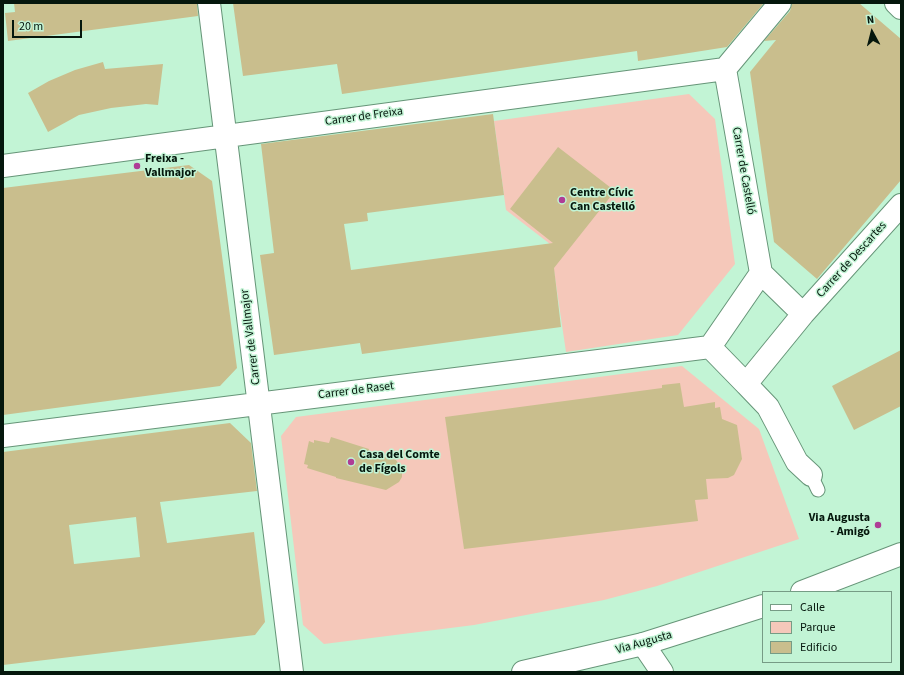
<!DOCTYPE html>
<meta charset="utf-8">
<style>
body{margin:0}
#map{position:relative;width:904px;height:675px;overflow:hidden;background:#c2f4d5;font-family:"Source Sans 3",sans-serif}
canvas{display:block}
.frame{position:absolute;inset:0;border:4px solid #05170d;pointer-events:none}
.legend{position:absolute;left:762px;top:591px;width:130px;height:72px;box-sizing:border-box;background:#c2f4d5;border:1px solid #769c85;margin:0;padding:5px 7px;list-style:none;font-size:12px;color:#05170d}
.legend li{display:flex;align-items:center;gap:8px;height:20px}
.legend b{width:20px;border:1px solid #769c85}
.north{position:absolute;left:852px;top:12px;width:40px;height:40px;-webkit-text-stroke:3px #c2f4d5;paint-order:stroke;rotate:353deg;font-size:11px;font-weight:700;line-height:16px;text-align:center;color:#05170d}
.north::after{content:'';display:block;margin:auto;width:14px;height:18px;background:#05170d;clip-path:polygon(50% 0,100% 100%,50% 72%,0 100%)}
.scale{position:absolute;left:12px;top:20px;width:70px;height:18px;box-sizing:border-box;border:2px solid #05170d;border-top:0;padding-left:5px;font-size:12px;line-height:14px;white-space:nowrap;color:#05170d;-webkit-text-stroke:3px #c2f4d5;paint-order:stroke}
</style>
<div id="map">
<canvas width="904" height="675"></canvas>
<div class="frame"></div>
<ul class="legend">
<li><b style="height:5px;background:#fff"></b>Calle</li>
<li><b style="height:11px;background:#f5c8ba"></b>Parque</li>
<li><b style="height:11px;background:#c9be8d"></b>Edificio</li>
</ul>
<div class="north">N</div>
<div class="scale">20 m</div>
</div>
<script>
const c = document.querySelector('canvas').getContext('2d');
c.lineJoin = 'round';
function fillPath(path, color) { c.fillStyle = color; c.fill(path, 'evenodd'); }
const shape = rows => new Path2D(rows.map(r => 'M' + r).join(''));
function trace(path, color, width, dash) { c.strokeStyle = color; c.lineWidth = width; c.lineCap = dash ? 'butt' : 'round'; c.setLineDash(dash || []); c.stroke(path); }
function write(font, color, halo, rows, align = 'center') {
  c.font = font + ' "Source Sans 3",sans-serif'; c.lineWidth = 3; c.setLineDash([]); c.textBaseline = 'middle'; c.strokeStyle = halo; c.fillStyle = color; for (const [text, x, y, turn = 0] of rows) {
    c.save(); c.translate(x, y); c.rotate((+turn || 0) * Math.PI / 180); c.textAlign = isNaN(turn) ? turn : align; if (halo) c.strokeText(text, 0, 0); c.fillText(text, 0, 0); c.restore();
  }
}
const green = shape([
 [689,94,715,119,735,264,678,335,566,352,550,244,506,210,494,121],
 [682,366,759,429,799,539,657,586,604,600,474,625,324,644,303,625,281,436,296,417]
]);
const building = shape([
 [14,3,197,3,198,16,8,41,5,13,15,12],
 [233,3,764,3,727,47,638,61,637,51,342,94,337,64,243,76],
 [792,3,859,3,901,39,901,180,817,279,774,242,750,72,776,40,764,41,790,11],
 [103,62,105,69,163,64,158,105,146,104,111,108,79,115,48,132,28,93,49,81,75,70],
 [493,114,504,195,367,213,368,221,344,224,351,270,553,243,510,209,558,147,615,191,554,268,561,327,362,354,360,343,274,355,260,255,274,253,261,144],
 [189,165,212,181,237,368,220,386,3,415,3,188],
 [901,350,901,406,854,430,832,386],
 [680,383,684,407,715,402,715,408,720,407,722,419,737,425,742,459,734,475,728,478,706,479,708,499,695,500,698,521,464,549,445,417,662,388,662,385],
 [230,423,251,443,257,491,160,502,167,543,254,532,265,622,255,635,3,665,3,452],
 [136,517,140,557,74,564,69,525],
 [331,437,369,449,368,453,396,460,402,469,402,477,399,482,386,490,336,478,336,477,307,468,308,465,304,464,309,441,314,443,314,440,329,443]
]);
const service = shape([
 [811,475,818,490]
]);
const minor = shape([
 [209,3,292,672],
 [725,69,761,273],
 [725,69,780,3],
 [3,166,725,69],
 [803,314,901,205],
 [710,347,746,384,803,314,761,273],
 [710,347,761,273],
 [746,384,768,407,797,462,811,475],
 [3,436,710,347]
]);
const tertiary = shape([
 [896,3,901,8],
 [643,644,662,672]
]);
const secondary = shape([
 [802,592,901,554],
 [523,672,643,644,763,606]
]);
const markers = [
 [137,166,4,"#af3c96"],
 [562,200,4,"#af3c96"],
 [351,462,4,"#af3c96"],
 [878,525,4,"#af3c96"]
];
const streetNames = [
 ["Carrer de Freixa",364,117,-8],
 ["Carrer de Castelló",743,171,80],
 ["Carrer de Descartes",852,260,-48],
 ["Carrer de Vallmajor",251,337,-97],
 ["Carrer de Raset",356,391,-7],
 ["Via Augusta",644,643,-16]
];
const poiNames = [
 ["Freixa -",145,159],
 ["Vallmajor",145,173],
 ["Centre Cívic",570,193],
 ["Can Castelló",570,207],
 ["Casa del Comte",359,455],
 ["de Fígols",359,469],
 ["Via Augusta",870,518,"right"],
 ["- Amigó",870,532,"right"]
];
fillPath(green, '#f5c8ba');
fillPath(building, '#c9be8d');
trace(service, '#669578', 15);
trace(minor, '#669578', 24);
trace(tertiary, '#669578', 24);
trace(secondary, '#669578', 24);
trace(service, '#fff', 13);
trace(minor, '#fff', 22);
trace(tertiary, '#fff', 22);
trace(secondary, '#fff', 22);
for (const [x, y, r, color] of markers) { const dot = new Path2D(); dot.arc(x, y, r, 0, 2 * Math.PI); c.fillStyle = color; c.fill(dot); trace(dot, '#c2f4d5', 1.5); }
write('12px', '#05170d', '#c2f4d5', streetNames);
write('bold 12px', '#05170d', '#c2f4d5', poiNames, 'left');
</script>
